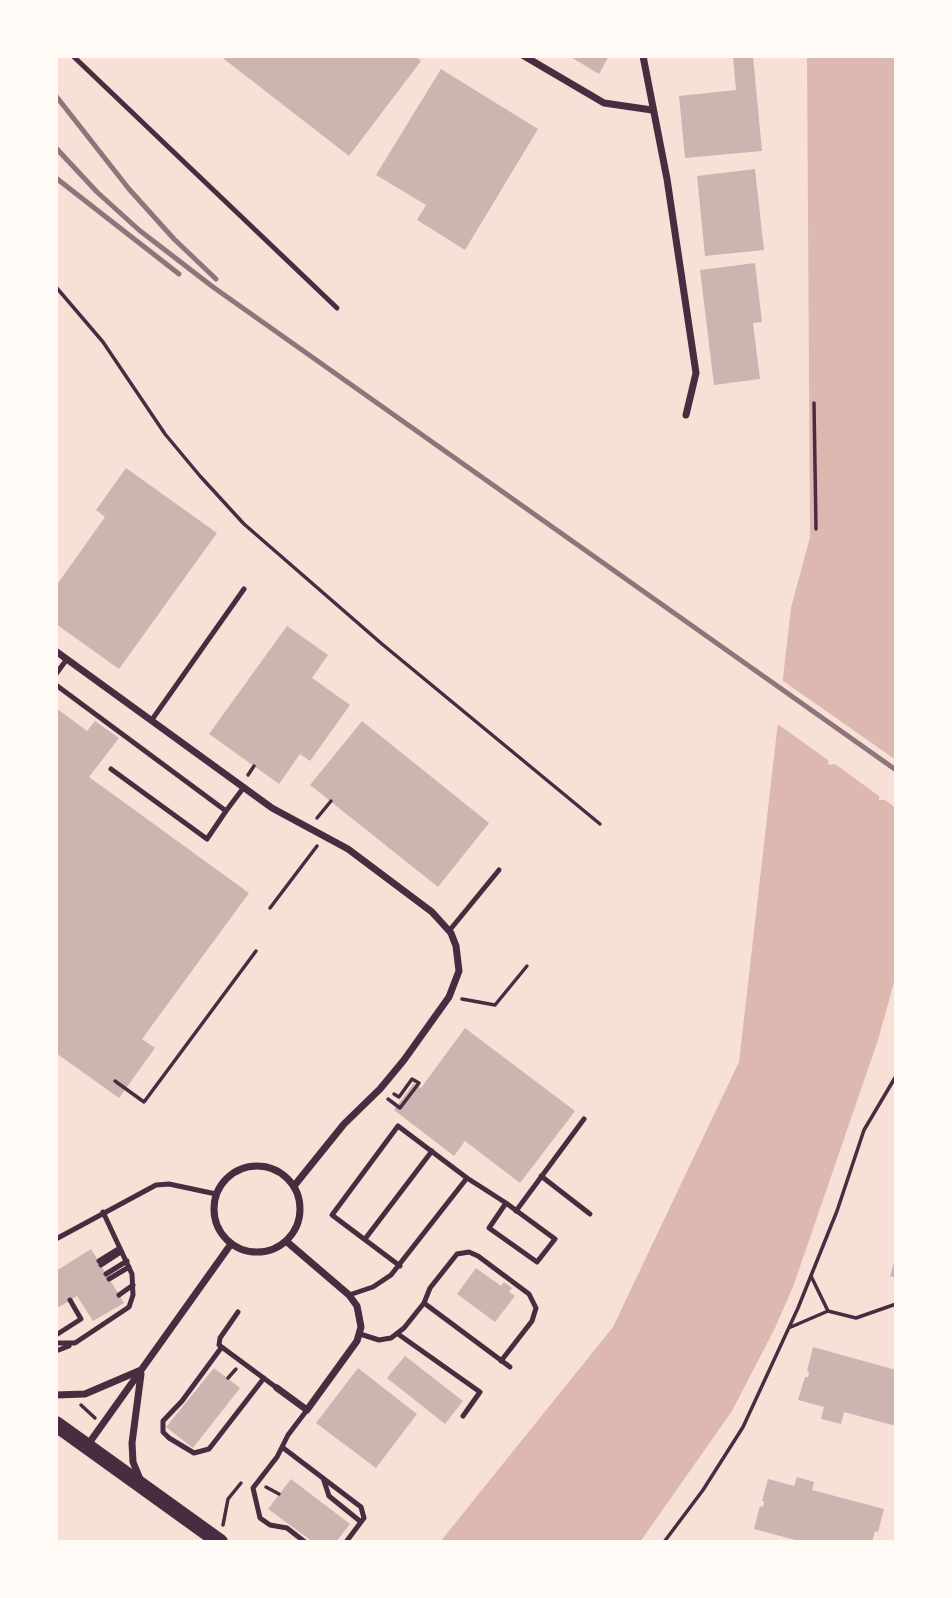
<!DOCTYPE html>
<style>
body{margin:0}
#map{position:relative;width:952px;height:1598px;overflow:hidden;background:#f7e1d7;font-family:Overpass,sans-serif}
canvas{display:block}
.frame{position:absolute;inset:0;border:58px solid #fffaf5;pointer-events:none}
</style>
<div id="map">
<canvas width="952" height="1598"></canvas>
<div class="frame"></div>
</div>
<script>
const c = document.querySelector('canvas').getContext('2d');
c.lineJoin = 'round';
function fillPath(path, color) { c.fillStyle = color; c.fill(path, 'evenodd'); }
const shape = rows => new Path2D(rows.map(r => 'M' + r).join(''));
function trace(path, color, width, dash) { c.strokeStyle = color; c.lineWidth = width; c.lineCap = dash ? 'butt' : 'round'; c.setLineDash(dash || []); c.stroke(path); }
const water = shape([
 [807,56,896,56,896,975,878,1040,793,1287,775,1328,732,1411,640,1542,440,1542,613,1327,739,1062,791,608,810,537]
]);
const pier = shape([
 [779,678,896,760,896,808,885,800,879,800,879,796,835,764,829,765,828,760,776,723]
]);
const building = shape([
 [226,56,415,56,421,61,349,156,224,59],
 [569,56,609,56,599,74],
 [733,56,753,56,762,151,685,158,679,96,736,90],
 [441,69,538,129,465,250,417,220,426,205,376,175],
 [755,169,764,250,705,256,697,176],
 [755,263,762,322,753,323,760,379,714,385,700,270],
 [126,468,217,533,119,669,56,624,56,586,105,517,96,510],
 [287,626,328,655,312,678,350,705,310,761,300,754,279,784,209,734],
 [56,708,87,731,95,721,119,738,89,777,249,893,142,1039,155,1048,119,1098,56,1053],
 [362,721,489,823,438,887,310,785],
 [465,1028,575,1111,520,1183,465,1141,454,1156,394,1110,414,1083,421,1088],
 [91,1249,124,1303,93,1321,77,1296,59,1307,56,1306,56,1271],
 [896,1256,896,1278,890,1276],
 [476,1268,501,1286,504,1282,512,1288,509,1292,515,1296,495,1322,457,1294],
 [813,1347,896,1370,896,1426,844,1412,841,1424,821,1419,824,1407,798,1400,805,1377,808,1377,809,1372,807,1371],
 [405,1356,463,1401,445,1424,387,1378],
 [214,1368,240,1388,193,1448,166,1427],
 [358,1368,417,1414,376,1468,316,1423],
 [797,1477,814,1482,812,1490,884,1509,878,1532,875,1531,872,1542,803,1542,754,1529,760,1506,763,1507,764,1501,762,1501,768,1479,794,1486],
 [291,1479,350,1524,336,1542,313,1542,268,1509]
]);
const path = shape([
 [56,287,103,342,165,434,200,476,244,524,382,644,600,824],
 [814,403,816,529],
 [248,775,254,766],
 [317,818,331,801],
 [270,908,317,846],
 [462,999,495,1005,527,966],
 [115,1081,144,1102,256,951],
 [388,1099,400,1108,419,1083,412,1079,399,1097,394,1094],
 [828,1311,856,1318,896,1304],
 [791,1327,828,1311,811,1276],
 [228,1378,236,1369],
 [81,1405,95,1418],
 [266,1487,279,1494],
 [223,1525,228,1499,241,1483],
 [664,1542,703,1490,743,1427,798,1308,837,1211,864,1130,896,1076]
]);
const service = shape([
 [73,56,337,308],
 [56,674,67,659],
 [56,685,226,811,244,787],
 [151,721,244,589],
 [111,769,207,839,226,811],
 [449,931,499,870],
 [541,1176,590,1214],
 [516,1211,584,1119],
 [56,1239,156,1185,169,1184,216,1194],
 [365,1239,432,1151],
 [99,1261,120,1248],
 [101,1265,121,1252],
 [400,1266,332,1215,398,1126,467,1178,506,1203,555,1239,537,1262,489,1228,506,1203],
 [106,1274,127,1261],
 [109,1279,129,1267],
 [119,1295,133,1285],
 [349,1295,373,1287,391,1275,467,1178],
 [424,1303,430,1288,457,1254,469,1252,478,1256,529,1294,536,1308,532,1321,501,1361],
 [238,1312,220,1338,219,1345,277,1388],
 [360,1334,379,1340,391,1338,404,1328,424,1303,510,1367],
 [398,1334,480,1392,463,1416],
 [56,1335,81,1319,70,1300],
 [56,1343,75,1343,129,1307,133,1295,132,1274,103,1212],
 [221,1348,182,1401,163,1421,163,1432,169,1438,194,1453,209,1449,264,1378],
 [56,1351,69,1346],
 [282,1447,361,1507,364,1518,346,1542],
 [323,1478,329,1496,361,1522],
 [305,1542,287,1528,270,1525,260,1518,253,1488,277,1457,288,1435,307,1410]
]);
const minor = shape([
 [524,56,604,103,652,110],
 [643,56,667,179,696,373,686,415],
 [57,652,272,808,348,849,432,912,451,933,456,946,459,971,449,997,404,1060,380,1089,344,1124,294,1186],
 '214 1209a43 43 0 1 1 86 0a43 43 0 1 1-86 0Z',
 [277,1388,307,1410,357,1341,361,1327,357,1306,349,1295,286,1241],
 [56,1395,85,1394,141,1370],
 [87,1446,231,1244],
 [140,1479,133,1462,132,1443,141,1374]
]);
const primary = shape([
 [56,1424,220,1542]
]);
const rail = shape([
 [56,96,129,189,174,239,216,279],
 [56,148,97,192,139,230,213,287,896,770],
 [56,178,179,274]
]);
fillPath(water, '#dcb8b0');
fillPath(pier, '#f7e1d7');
fillPath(building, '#ccb4b1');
trace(path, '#4a2c40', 3.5);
trace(service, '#4a2c40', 5);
trace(minor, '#4a2c40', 7);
trace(primary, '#4a2c40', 16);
trace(rail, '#8f747c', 5);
</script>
